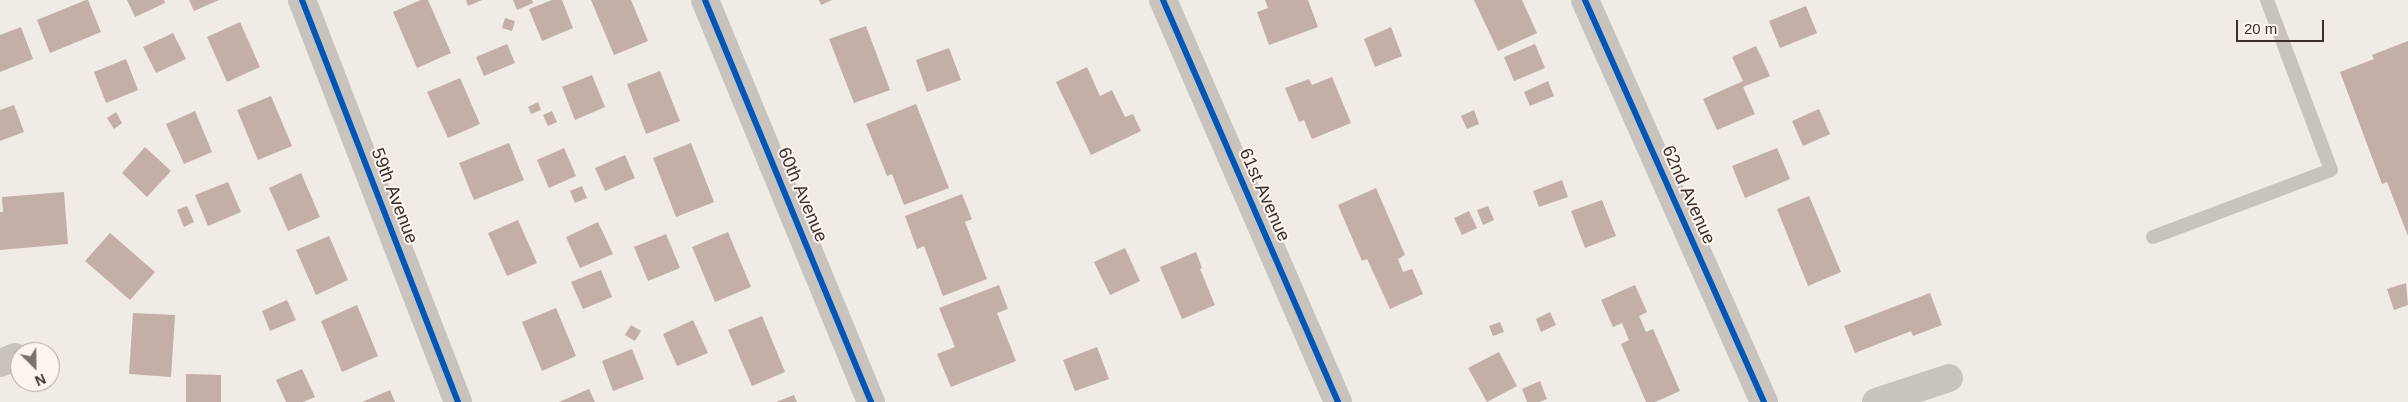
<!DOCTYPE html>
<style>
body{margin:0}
#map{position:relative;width:2408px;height:402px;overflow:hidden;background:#f0ebe5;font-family:Helvetica,sans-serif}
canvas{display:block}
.north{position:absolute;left:10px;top:342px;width:50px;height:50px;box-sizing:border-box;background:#fbf5ee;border:1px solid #aea6a0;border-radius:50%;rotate:157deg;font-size:14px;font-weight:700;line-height:20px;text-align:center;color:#3b302b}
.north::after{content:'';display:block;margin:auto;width:18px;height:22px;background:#7a716c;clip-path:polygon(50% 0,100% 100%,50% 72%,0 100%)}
.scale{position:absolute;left:2236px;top:20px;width:88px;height:22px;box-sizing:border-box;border:2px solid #3b302b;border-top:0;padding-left:6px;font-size:15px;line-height:18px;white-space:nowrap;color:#3b302b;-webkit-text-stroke:4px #fbf5ee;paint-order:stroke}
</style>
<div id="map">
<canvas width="2408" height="402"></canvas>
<div class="north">N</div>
<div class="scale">20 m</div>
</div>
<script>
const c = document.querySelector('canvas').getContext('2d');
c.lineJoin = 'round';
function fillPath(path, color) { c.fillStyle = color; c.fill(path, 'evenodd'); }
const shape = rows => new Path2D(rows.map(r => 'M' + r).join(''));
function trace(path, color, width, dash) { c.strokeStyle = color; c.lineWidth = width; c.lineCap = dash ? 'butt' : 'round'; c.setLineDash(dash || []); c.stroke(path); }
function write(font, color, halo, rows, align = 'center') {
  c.font = font + ' Helvetica,sans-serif'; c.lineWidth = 4; c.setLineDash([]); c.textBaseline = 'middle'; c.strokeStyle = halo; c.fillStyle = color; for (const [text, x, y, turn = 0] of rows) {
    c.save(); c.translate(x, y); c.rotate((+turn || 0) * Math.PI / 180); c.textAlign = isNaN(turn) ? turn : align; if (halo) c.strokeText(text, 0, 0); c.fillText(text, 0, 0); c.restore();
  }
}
const building = shape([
 [86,0,88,0,101,32,50,53,37,20],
 [127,0,164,0,165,3,135,17],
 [189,0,219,0,194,11],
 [421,0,428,0,451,53,417,68,393,12],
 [466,0,482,0,468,6],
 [513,0,532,0,533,3,517,10],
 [552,0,562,0,573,28,542,41,529,9],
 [591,0,631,0,648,41,614,55],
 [819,0,832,0,821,5],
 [1265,0,1308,0,1318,27,1269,45,1257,12,1268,8],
 [1474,0,1522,0,1537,33,1498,51],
 [1806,6,1817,33,1780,48,1769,21],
 [505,18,515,21,512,31,502,28],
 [240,22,260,67,227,82,207,37],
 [866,26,890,90,854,103,829,39],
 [21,27,33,59,0,72,0,35],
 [1391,27,1402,56,1375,67,1364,39],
 [173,33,186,59,156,73,143,47],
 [2408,41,2408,236,2387,182,2382,184,2340,72,2374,59,2372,55],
 [507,44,515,63,484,76,476,57],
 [1535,44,1545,68,1514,81,1504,57],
 [1756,46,1770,76,1743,87,1755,114,1717,130,1703,99,1743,81,1732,57],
 [949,48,961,80,927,92,916,60],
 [126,59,138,90,106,103,94,72],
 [1087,67,1100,96,1112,90,1125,117,1133,114,1141,131,1091,155,1056,82],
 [660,71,680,121,646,134,627,84],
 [592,75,605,107,575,120,562,87],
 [1332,77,1351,123,1312,139,1304,120,1299,122,1285,88,1309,79,1312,85],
 [460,78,480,124,448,138,427,92],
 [1548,81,1554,96,1530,106,1524,92],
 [271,96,292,146,258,160,237,110],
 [538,102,541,110,531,114,528,107],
 [916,104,949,188,904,205,892,174,887,176,866,124],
 [14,105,24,132,0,141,0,110],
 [1819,109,1830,134,1803,146,1792,121],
 [1474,110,1479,124,1467,129,1461,116],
 [195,111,212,152,184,164,166,124],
 [552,111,557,122,548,126,543,115],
 [116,112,122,123,114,129,107,118],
 [509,143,524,180,474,200,459,163],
 [691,143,714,202,676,217,653,158],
 [145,147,171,171,147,197,122,173],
 [564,148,576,176,549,188,537,160],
 [1777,148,1790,179,1745,198,1732,166],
 [625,155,635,178,605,191,595,168],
 [301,173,320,217,288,231,269,188],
 [1562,180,1568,197,1539,207,1533,191],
 [228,182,241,212,208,226,195,195],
 [582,186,587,198,575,203,570,191],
 [1376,188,1405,255,1398,259,1403,272,1412,269,1423,294,1390,309,1367,259,1362,261,1338,205],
 [64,192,68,244,0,250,0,212,3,212,2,197],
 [962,194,972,219,965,222,987,279,943,296,924,246,917,249,905,216],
 [1809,196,1841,272,1808,286,1777,209],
 [1602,200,1616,236,1585,248,1571,211],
 [187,206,194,222,184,227,177,210],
 [1488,206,1494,220,1483,225,1477,210],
 [1469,211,1477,228,1462,235,1454,218],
 [518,220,537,263,507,276,488,233],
 [598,222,613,254,580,268,566,237],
 [728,232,751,287,715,302,692,247],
 [110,233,155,272,130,300,85,261],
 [666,234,680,268,648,281,634,247],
 [329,236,348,280,316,295,296,250],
 [1125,248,1140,281,1110,295,1094,262],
 [1196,252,1202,268,1200,269,1215,305,1182,319,1160,267],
 [601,270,612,297,583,309,571,282],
 [2406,283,2408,305,2394,310,2387,289],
 [999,285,1008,309,997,313,1016,361,951,387,937,354,955,347,939,308],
 [1635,285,1647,312,1639,316,1646,332,1653,329,1680,391,1655,402,1646,402,1621,344,1629,340,1622,323,1613,327,1601,300],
 [1930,293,1942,325,1913,336,1911,331,1855,353,1844,326],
 [287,300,296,320,270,331,262,311],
 [357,305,378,356,342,372,321,321],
 [556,308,576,356,542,371,522,322],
 [1550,312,1556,325,1541,332,1536,319],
 [133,313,175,315,171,377,129,374],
 [762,316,785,372,752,386,728,330],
 [693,320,708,353,677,366,663,334],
 [1500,322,1504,332,1493,336,1489,326],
 [631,325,641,331,635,341,625,335],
 [1097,347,1109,379,1075,391,1063,360],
 [632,349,644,379,613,391,602,361],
 [1499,352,1517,386,1487,402,1468,368],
 [302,369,315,397,303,402,286,402,276,380],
 [186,374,221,375,221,402,186,402],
 [1540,381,1547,399,1539,402,1527,402,1522,389],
 [589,389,595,402,559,402],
 [390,390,395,402,362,402],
 [794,395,797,402,776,402]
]);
const service = shape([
 [2153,237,2331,170,2267,0]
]);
const minor = shape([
 [302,0,458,402],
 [1163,0,1338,402],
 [1585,0,1764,402],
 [0,363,15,357],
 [1876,402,1949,378]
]);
const tertiary = shape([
 [705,0,871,402]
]);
const cycleway = shape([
 [302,0,458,402],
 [705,0,871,402],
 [1163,0,1338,402],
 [1585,0,1764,402]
]);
const streetNames = [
 ["60th Avenue",802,195,67],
 ["61st Avenue",1264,195,66],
 ["62nd Avenue",1688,195,66],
 ["59th Avenue",394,196,69]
];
fillPath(building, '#c3afa7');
trace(service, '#c9c3be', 14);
trace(minor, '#c9c3be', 28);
trace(tertiary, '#c9c3be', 28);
trace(cycleway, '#0057b8', 6);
write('18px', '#3b302b', '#fbf5ee', streetNames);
</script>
